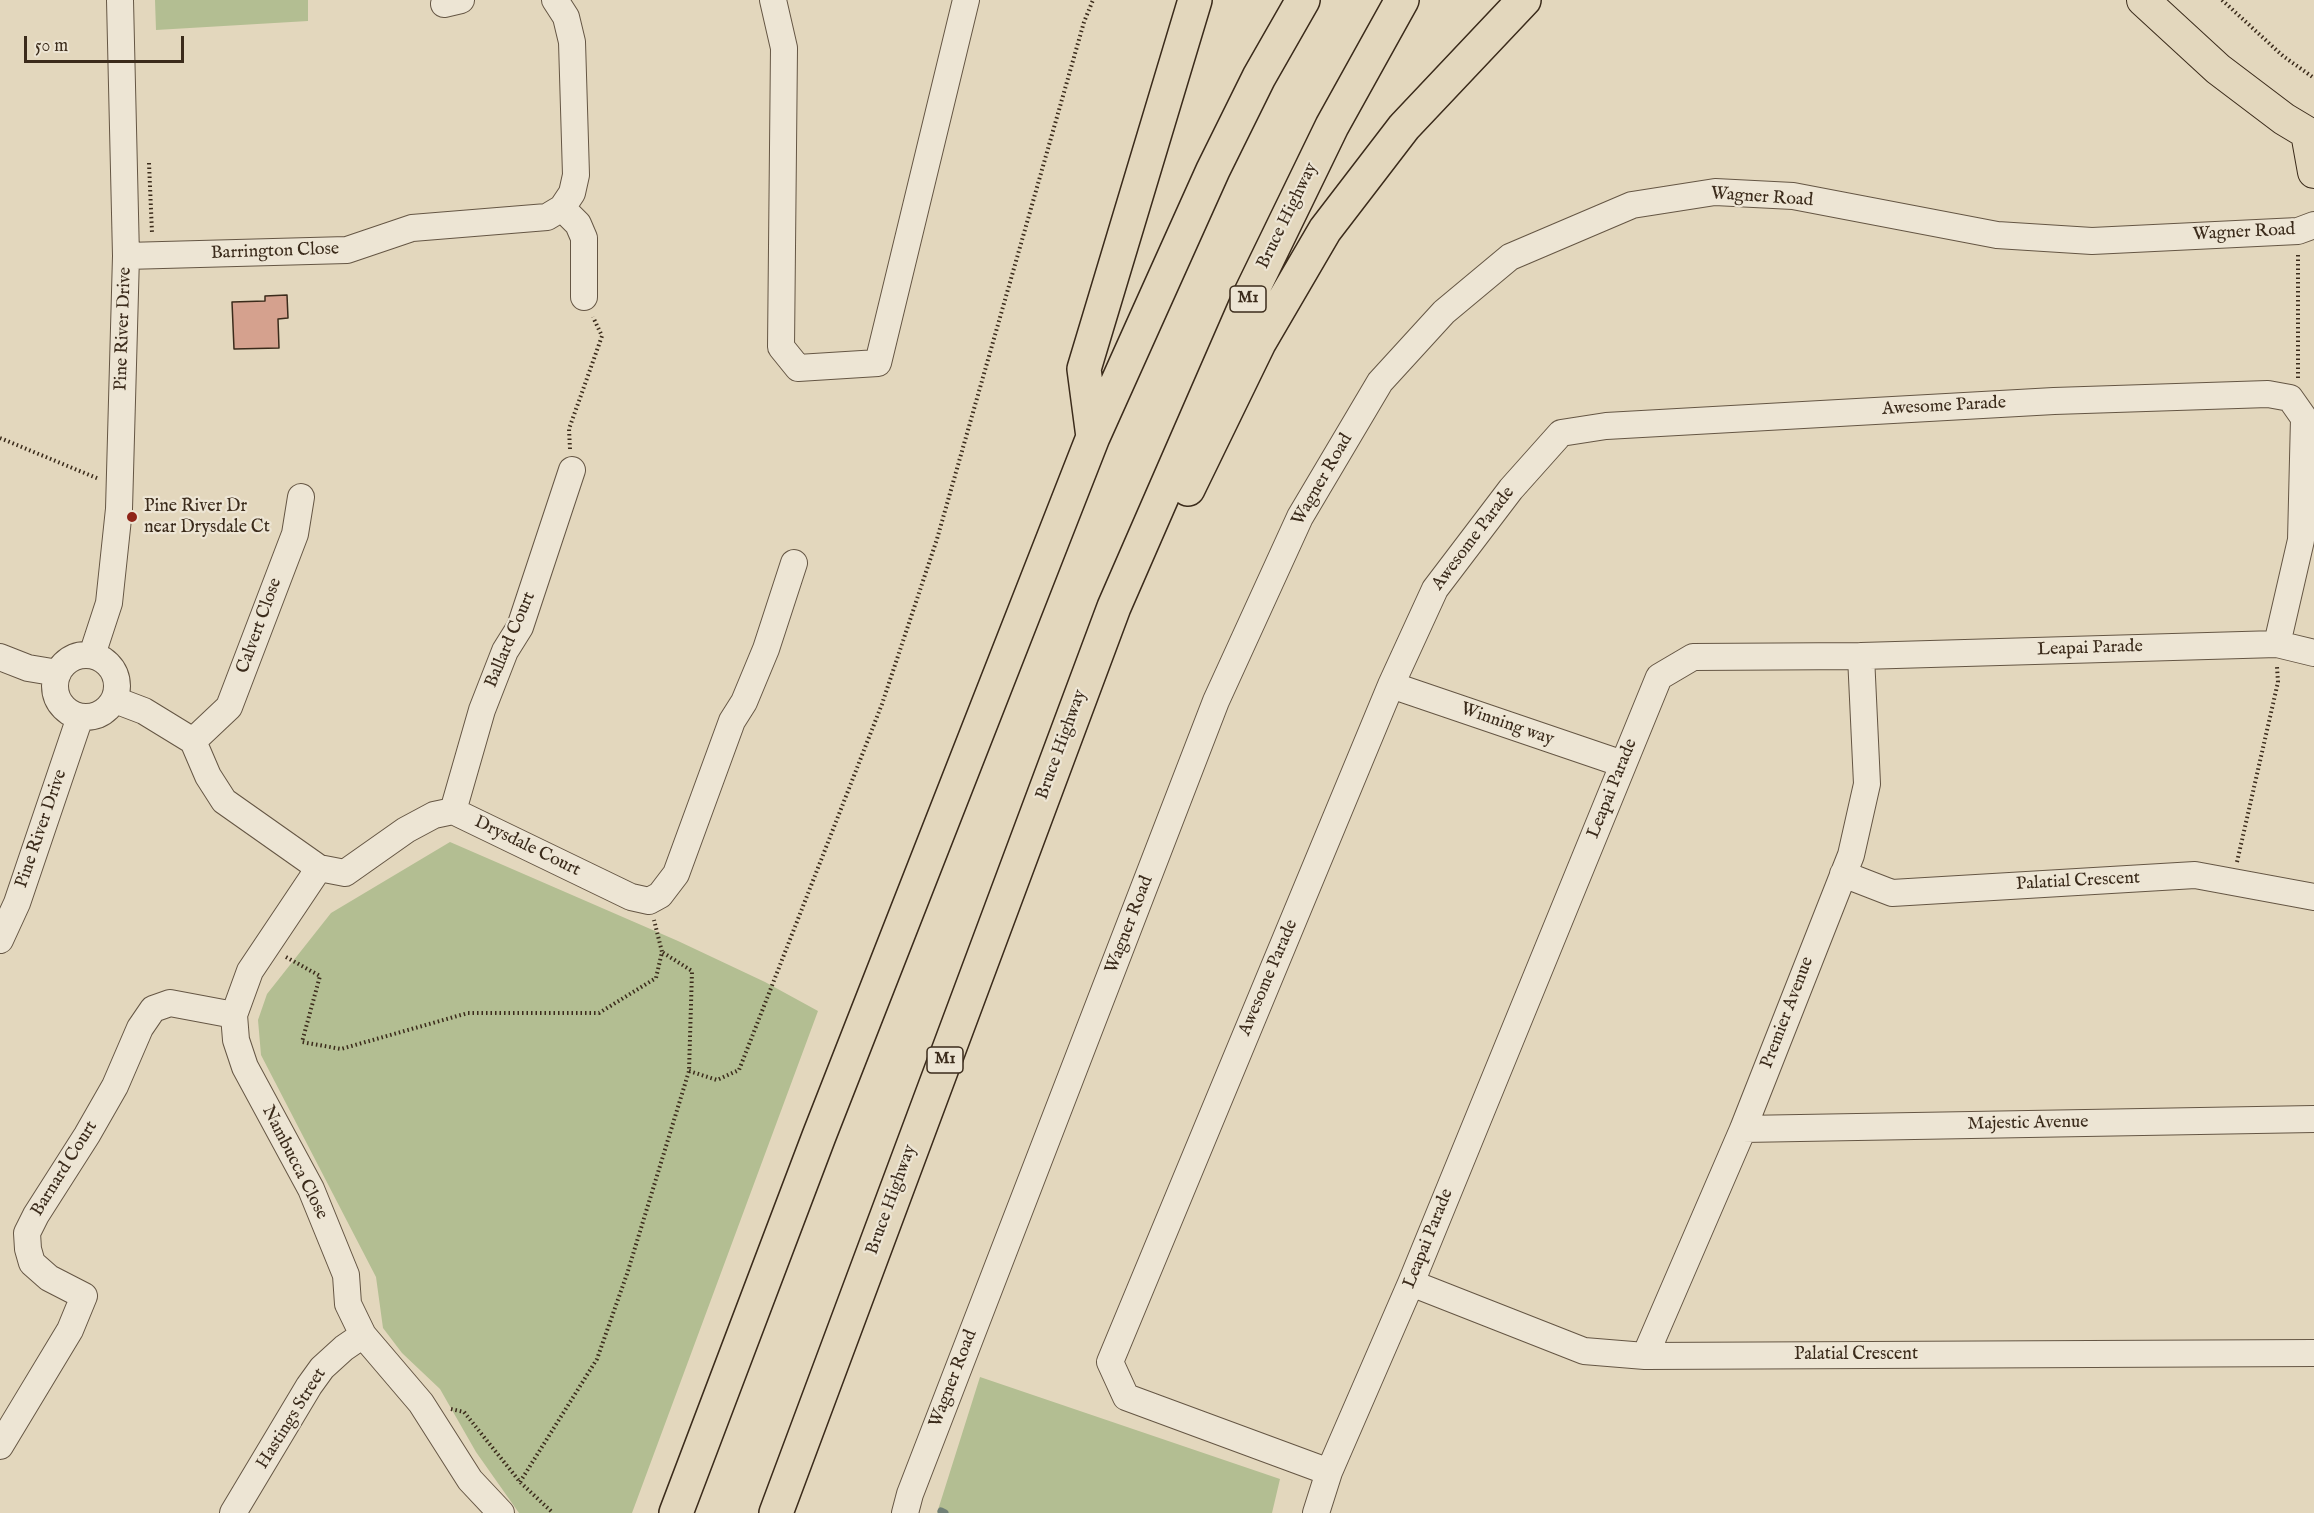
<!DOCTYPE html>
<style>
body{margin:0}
#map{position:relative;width:2314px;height:1513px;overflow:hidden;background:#e3d7bd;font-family:"IM FELL English",serif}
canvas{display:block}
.scale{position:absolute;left:24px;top:36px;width:160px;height:27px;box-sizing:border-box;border:3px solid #3b2b1b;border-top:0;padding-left:8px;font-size:18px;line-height:21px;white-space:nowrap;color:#3b2b1b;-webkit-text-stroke:4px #ede5d4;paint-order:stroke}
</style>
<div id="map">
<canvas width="2314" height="1513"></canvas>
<div class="scale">50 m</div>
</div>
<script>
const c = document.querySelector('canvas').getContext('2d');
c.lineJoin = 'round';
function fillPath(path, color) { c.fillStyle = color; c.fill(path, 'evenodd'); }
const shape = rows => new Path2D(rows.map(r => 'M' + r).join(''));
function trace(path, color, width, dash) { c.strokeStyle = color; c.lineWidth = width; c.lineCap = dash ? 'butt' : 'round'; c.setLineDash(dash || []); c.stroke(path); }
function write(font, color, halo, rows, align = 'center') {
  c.font = font + ' "IM FELL English",serif'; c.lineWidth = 4.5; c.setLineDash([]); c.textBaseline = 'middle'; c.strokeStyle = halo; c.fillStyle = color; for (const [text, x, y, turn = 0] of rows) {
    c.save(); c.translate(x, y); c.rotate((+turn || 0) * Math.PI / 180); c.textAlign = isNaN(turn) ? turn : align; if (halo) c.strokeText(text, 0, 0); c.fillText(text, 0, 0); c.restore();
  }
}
const green = shape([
 [155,0,308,0,308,21,156,30],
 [450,842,678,941,765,982,818,1011,632,1513,519,1513,476,1452,440,1389,402,1353,383,1328,376,1277,261,1055,258,1020,267,994,331,913],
 [980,1377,1280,1479,1272,1513,937,1513]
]);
const stream = shape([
 [941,1511,945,1513]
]);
const building = shape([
 [287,295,288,318,278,319,279,348,234,349,232,302,265,301,265,296,287,295]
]);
const path = shape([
 [2222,0,2283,56,2314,78],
 [149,163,152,233],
 [2298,255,2298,378],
 [0,438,99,479],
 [570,449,569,429,602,336,593,317],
 [2237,862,2278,682,2277,667],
 [286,957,320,976,302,1042,341,1049,468,1013,599,1013,656,978,662,952,654,920],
 [689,1071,717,1080,739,1070,882,704,937,539,1084,22,1093,0],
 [451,1409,464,1412,520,1482,553,1513],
 [520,1482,597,1359,627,1274,689,1071,692,971,662,952]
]);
const minor = shape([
 [773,0,784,48,781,347,798,368,878,363,966,0],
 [444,4,461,0],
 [562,208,578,224,584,238,584,297],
 [126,256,347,250,412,228,547,217,562,208,572,193,576,175,572,42,566,17,555,0],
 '55 686a31 31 0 1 1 62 0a31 31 0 1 1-62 0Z',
 [92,655,109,603,119,509,126,256,120,0],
 [0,657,28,668,58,673],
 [1391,685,1623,764],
 [115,700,144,711,193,741,208,776,224,801,319,868,345,873,406,830,434,815,453,811,631,897,649,901,660,895,676,874,732,721,744,702,766,649,794,563],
 [193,741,229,707,295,534,301,497],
 [453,811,482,710,505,651,520,627,572,470],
 [319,868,250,971,234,1015,236,1040,245,1067,311,1189,346,1275,348,1304,363,1335,421,1403,470,1480,501,1513],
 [1843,874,1892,893,2195,875,2314,897],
 [0,940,17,903,80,717],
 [1743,1129,2314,1119],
 [1411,1283,1584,1351,1645,1356,2314,1353],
 [1645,1356,1743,1129,1851,855,1867,784,1861,656],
 [0,1446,70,1330,84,1296,49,1278,32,1263,28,1249,27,1233,36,1215,87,1135,115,1086,140,1028,153,1009,170,1003,234,1015],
 [1329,1472,1126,1397,1110,1362,1391,685,1435,589,1511,489,1561,433,1606,426,2054,401,2268,394,2290,398,2304,418,2301,540,2277,644],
 [233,1513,309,1386,322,1368,344,1348,363,1335],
 [905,1513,910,1494,1216,701,1300,517,1380,382,1444,312,1510,257,1632,205,1715,192,1793,196,1997,235,2092,241,2298,231,2314,225],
 [1316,1513,1329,1472,1411,1283,1659,677,1693,657,1861,656,2277,644,2314,653]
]);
const major = shape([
 [2143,0,2218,69,2284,119,2314,137],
 [2307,133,2314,172]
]);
const highway = shape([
 [1093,437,1084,369,1195,0],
 [1188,489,1259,343,1325,230,1404,127,1524,0],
 [676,1513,819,1136,1093,437,1213,170,1259,77,1303,0],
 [776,1513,1114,607,1250,295,1332,126,1402,0]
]);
const markers = [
 [132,517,6,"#8f2418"]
];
const shields = [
 [1248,299,36],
 [945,1060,36]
];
const shieldNames = [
 ["M1",1248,299],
 ["M1",945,1060]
];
const streetNames = [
 ["Wagner Road",1762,198,4],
 ["Bruce Highway",1288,216,-64],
 ["Wagner Road",2244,233,-3],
 ["Barrington Close",275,252,-2],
 ["Pine River Drive",124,329,-88],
 ["Awesome Parade",1944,407,-3],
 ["Wagner Road",1323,480,-60],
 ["Awesome Parade",1474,539,-53],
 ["Calvert Close",260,626,-70],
 ["Ballard Court",511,640,-67],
 ["Leapai Parade",2090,649,-2],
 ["Winning way",1507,725,19],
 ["Bruce Highway",1062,745,-70],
 ["Leapai Parade",1613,789,-68],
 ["Pine River Drive",42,829,-71],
 ["Drysdale Court",527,847,26],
 ["Palatial Crescent",2078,882,-3],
 ["Wagner Road",1130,925,-69],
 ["Awesome Parade",1269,978,-67],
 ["Premier Avenue",1788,1013,-69],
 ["Majestic Avenue",2028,1124,-1],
 ["Nambucca Close",294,1163,63],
 ["Barnard Court",65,1169,-58],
 ["Bruce Highway",892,1200,-70],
 ["Leapai Parade",1429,1239,-68],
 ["Palatial Crescent",1856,1355],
 ["Wagner Road",954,1379,-69],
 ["Hastings Street",292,1419,-58]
];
const poiNames = [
 ["Pine River Dr",144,507],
 ["near Drysdale Ct",144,528]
];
fillPath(green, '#b3be92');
trace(stream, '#718076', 7);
fillPath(building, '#d5a18e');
trace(building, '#3b2b1b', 1.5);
trace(minor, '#655644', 28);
trace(major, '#3b2b1b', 34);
trace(highway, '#3b2b1b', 36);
trace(path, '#3b2b1b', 4, [1.5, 3]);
trace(minor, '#ede5d4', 26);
trace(major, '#e3d7bd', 32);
trace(highway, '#e3d7bd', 33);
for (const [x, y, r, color] of markers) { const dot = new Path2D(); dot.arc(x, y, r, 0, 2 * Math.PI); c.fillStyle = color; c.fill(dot); trace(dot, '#ede5d4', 2); }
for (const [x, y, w] of shields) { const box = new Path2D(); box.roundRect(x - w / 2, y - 13, w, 26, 4.5); c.fillStyle = '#ede5d4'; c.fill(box); trace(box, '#3b2b1b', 1.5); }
write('bold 16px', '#3b2b1b', null, shieldNames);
write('18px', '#3b2b1b', '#ede5d4', streetNames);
write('18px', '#3b2b1b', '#ede5d4', poiNames, 'left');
</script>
